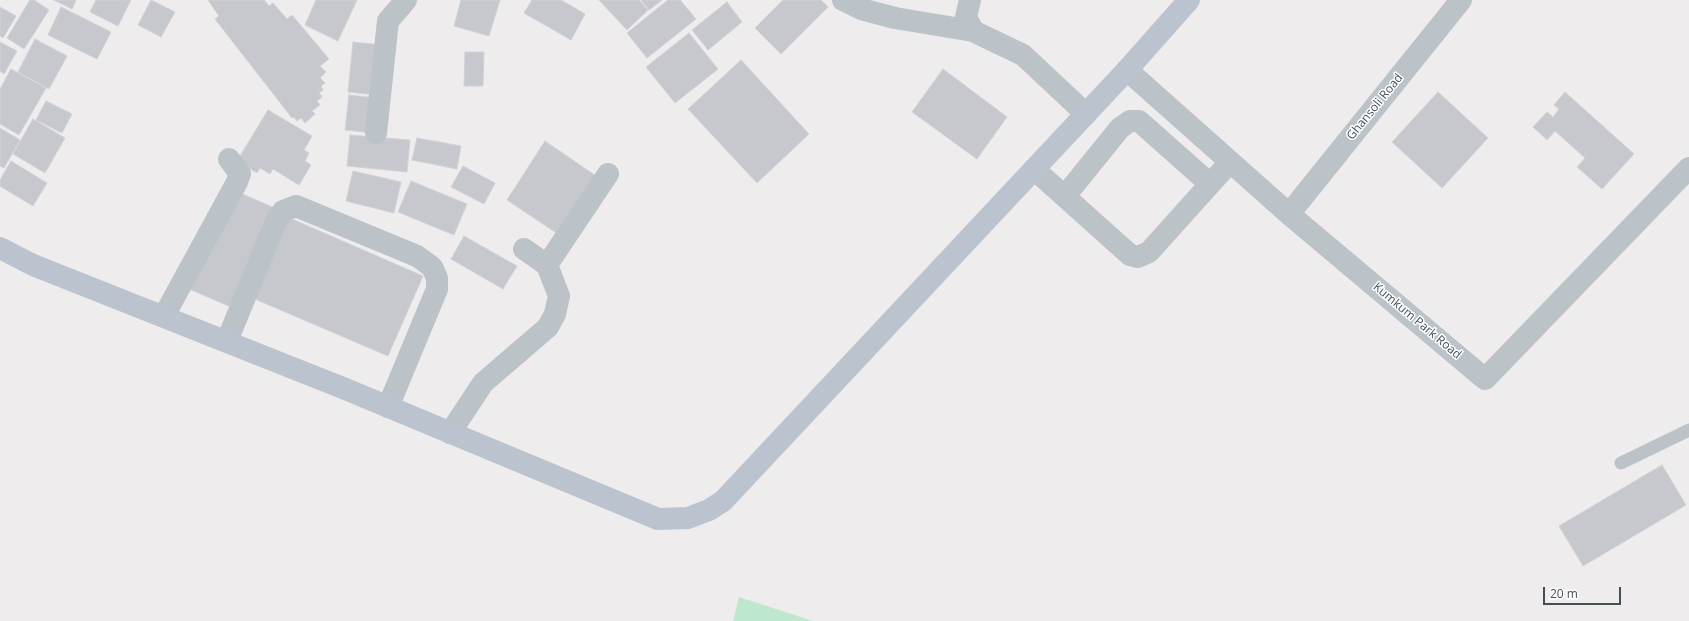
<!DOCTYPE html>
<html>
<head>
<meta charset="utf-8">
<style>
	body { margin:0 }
	#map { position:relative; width:1689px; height:621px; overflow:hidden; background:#eeecec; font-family:"Open Sans",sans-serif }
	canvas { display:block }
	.scale { position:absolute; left:1543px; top:587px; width:78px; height:18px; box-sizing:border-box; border:2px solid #464f56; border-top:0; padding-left:5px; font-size:12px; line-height:14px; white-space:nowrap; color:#464f56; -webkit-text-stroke:3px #fff; paint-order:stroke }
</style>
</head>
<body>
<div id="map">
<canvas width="1689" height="621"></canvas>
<div class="scale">20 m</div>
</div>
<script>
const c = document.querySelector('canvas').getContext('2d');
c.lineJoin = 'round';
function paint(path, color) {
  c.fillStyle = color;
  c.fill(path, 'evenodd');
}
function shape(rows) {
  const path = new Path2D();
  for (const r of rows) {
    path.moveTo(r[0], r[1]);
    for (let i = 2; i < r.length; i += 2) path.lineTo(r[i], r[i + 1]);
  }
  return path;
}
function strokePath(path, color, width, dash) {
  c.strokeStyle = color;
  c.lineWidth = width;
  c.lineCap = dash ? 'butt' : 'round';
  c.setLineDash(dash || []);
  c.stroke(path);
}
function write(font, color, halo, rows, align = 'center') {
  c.font = font + ' "Open Sans",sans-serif';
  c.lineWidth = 3;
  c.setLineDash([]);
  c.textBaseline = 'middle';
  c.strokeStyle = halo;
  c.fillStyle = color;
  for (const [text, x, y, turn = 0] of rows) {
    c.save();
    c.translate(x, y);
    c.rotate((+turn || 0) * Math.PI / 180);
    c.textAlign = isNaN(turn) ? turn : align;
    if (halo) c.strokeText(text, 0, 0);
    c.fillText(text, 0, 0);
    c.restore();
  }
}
paint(shape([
	[739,597,813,621,733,621]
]), '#bee8cd');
const building = shape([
	[30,0,34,0,49,10,24,49,7,38,30,0],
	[54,0,76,0,72,9,54,0],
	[96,0,131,0,118,26,90,12,96,0],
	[151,0,175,12,161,37,138,25,151,0],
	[208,0,264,0,269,6,273,3,287,19,292,15,329,59,320,66,326,72,320,78,325,83,321,86,323,90,319,93,322,97,317,101,320,105,312,111,315,114,305,123,301,118,297,121,294,117,292,118,215,19,219,16,208,0],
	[316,0,357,0,338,41,305,25,316,0],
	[461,0,500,0,489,36,454,26,461,0],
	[532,0,561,0,585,14,571,40,524,13,532,0],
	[599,0,639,0,648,10,627,30,599,0],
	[641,0,662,0,649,10,641,0],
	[668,0,680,0,696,19,647,58,627,33,668,0],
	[783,0,821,0,828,7,781,54,755,28,783,0],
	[727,2,742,22,708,50,692,30,727,2],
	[0,7,16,16,3,38,0,36,0,7],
	[61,7,111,32,97,59,48,35,61,7],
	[689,33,718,69,675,103,646,67,689,33],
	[35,39,67,56,49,89,18,72,35,39],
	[0,42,17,51,4,74,0,71,0,42],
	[353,42,382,45,377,95,348,92,353,42],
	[465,52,484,52,483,86,464,86,465,52],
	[741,60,809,134,757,183,688,109,741,60],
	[11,69,46,88,19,135,0,124,0,89,11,69],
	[943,69,1007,117,977,159,912,112,943,69],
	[1438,92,1488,138,1442,188,1392,142,1438,92],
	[1565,92,1634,154,1602,189,1577,167,1585,158,1555,131,1547,140,1533,127,1547,112,1553,117,1559,109,1554,105,1565,92],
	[349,95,377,98,373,133,345,130,349,95],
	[46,101,72,114,62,133,36,120,46,101],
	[268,110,312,136,304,150,309,153,305,161,311,165,299,185,273,169,270,174,260,168,257,173,237,161,268,110],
	[33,119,65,138,45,173,13,154,33,119],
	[0,128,20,140,4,168,0,166,0,128],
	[350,135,410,140,407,172,347,166,350,135],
	[417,138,461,146,457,169,412,160,417,138],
	[545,141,599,178,561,236,507,200,545,141],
	[11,161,47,183,33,206,0,186,0,180,11,161],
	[463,166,495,183,484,204,451,187,463,166],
	[353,171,401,182,394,213,346,201,353,171],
	[411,181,467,204,454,235,398,212,411,181],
	[240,193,277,209,233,308,189,289,240,193],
	[285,216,423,276,388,356,250,297,285,216],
	[464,236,517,266,503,289,451,259,464,236],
	[1662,465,1686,505,1583,566,1559,526,1662,465]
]);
paint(building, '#c7c8ce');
strokePath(building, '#d0d2d6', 1);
strokePath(shape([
	[1621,463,1689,430]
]), '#bbc3c9', 13);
strokePath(shape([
	[843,0,861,9,895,18,973,31,1023,55,1086,114],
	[970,0,966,17,973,31],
	[1127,70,1289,214,1485,379,1689,168],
	[376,133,388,21,406,0],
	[1034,169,1130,255,1138,257,1149,252,1230,162],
	[1065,196,1120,128,1130,121,1139,121,1210,184],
	[1289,214,1461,0],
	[547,265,608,174],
	[164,316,237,182,240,174,229,159],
	[227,341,276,221,283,211,296,206,417,256,432,267,437,278,437,289,388,407],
	[450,433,483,383,548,327,555,314,559,296,547,265,524,249]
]), '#bbc3c9', 22);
strokePath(shape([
	[0,248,33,265,343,388,658,519,688,518,709,510,723,501,1127,70,1189,0]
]), '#bbc4ce', 22);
write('12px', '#464f56', '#fff', [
	["Ghansoli Road",1375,107,-51],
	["Kumkum Park Road",1417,321,40]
]);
</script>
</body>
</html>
